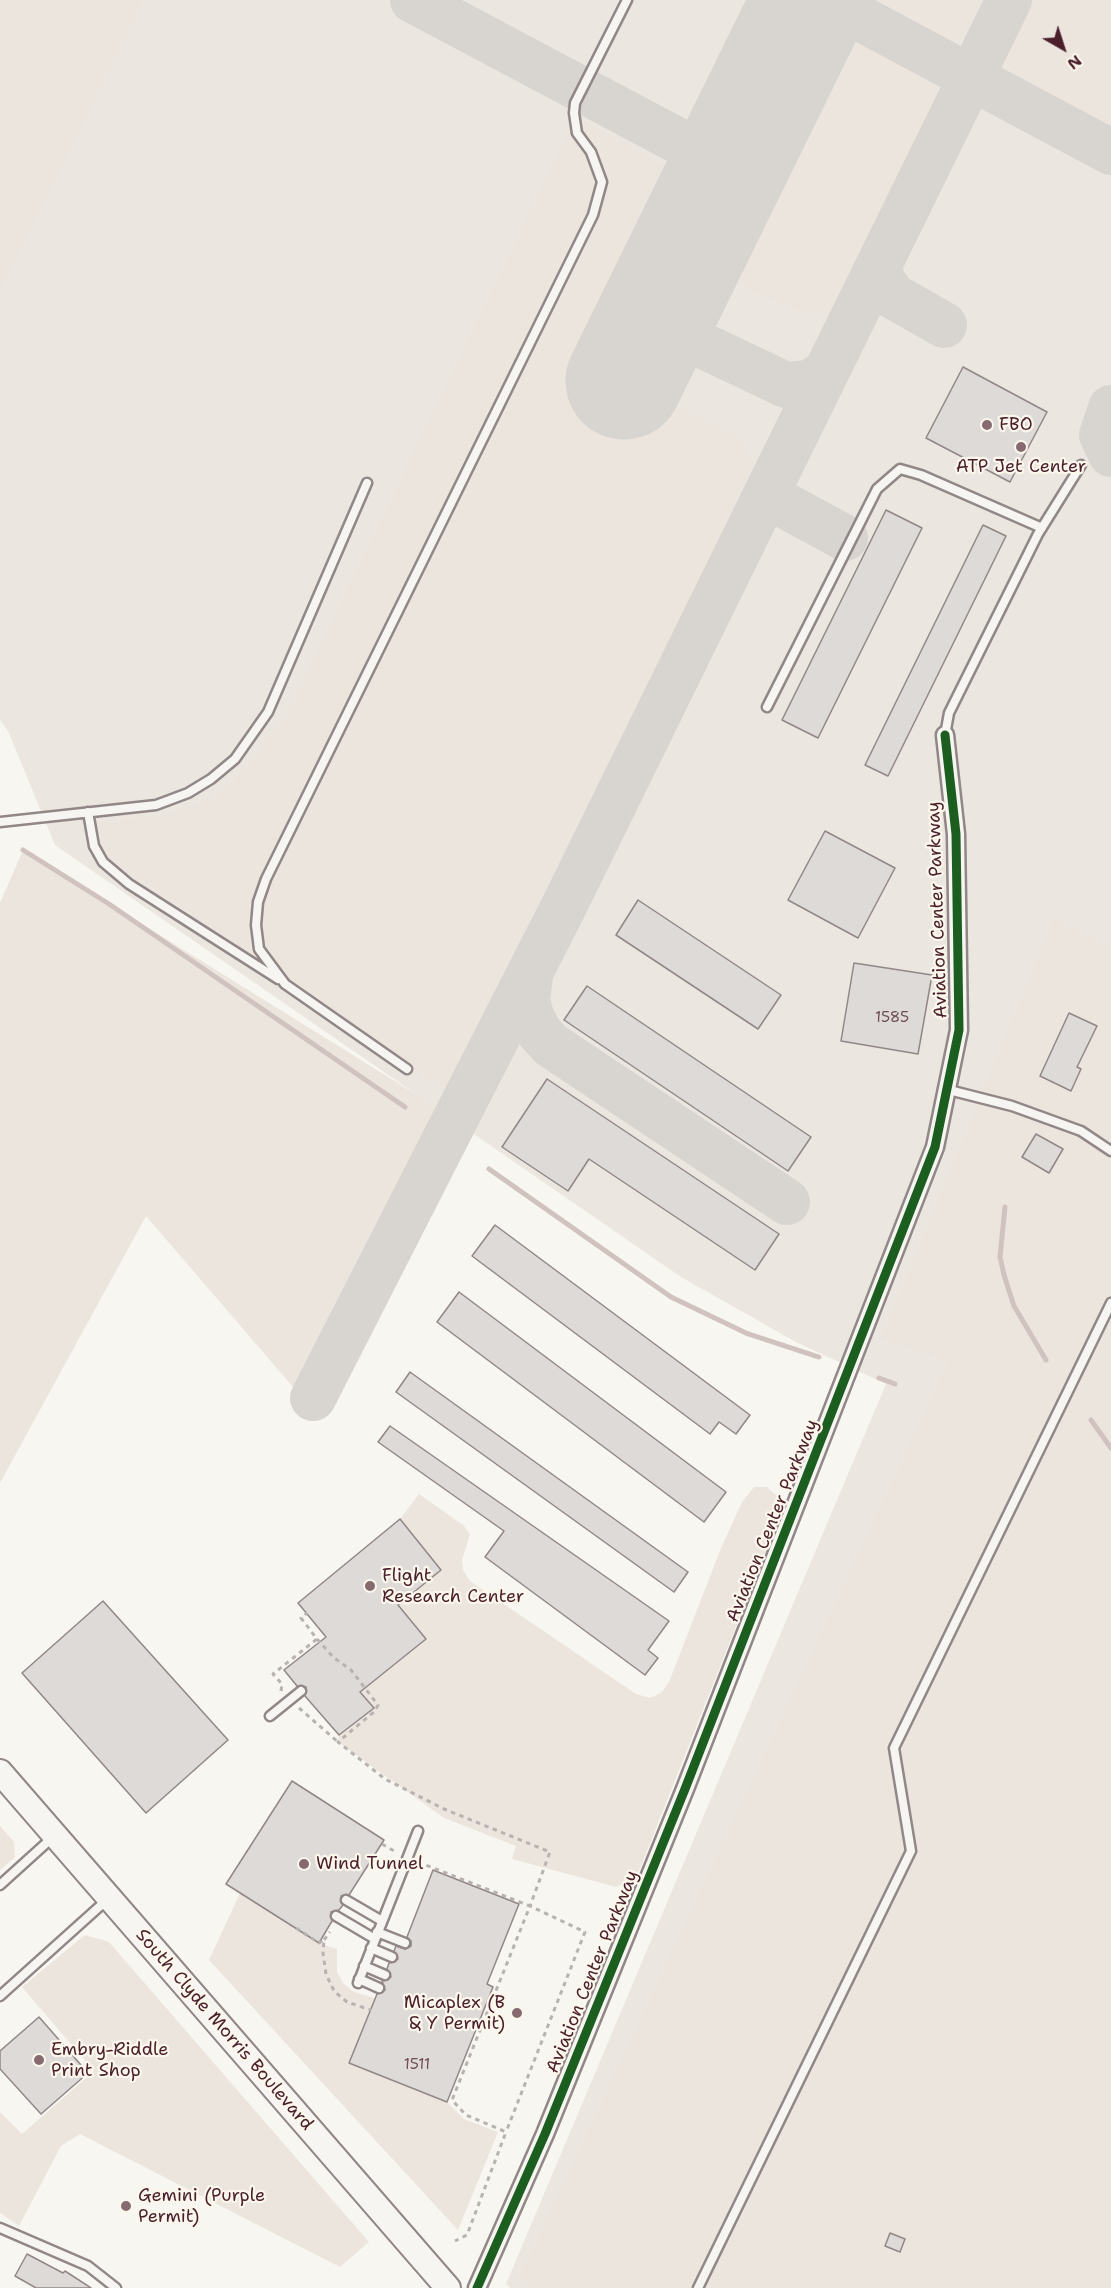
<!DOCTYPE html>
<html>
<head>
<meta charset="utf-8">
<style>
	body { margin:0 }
	#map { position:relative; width:1111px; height:2288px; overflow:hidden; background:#f8f6f0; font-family:"Shantell Sans",sans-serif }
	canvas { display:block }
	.north { position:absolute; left:1033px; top:18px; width:60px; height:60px; -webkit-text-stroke:4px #fbf7ec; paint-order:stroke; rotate:141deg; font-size:16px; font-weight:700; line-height:24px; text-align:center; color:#4a1f2b }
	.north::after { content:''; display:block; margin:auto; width:21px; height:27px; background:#4a1f2b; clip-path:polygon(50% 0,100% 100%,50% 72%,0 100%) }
</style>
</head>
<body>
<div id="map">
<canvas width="1111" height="2288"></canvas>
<div class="north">N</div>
</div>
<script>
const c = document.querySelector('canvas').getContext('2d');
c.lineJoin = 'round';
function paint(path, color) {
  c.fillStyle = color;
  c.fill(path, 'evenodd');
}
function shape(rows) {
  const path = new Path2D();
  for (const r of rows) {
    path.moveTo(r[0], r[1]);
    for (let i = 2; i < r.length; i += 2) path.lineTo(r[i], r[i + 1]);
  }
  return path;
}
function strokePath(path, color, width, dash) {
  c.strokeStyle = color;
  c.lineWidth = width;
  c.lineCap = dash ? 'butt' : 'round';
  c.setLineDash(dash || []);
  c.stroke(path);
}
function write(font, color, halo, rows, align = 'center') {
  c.font = font + ' "Shantell Sans",sans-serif';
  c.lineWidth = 4.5;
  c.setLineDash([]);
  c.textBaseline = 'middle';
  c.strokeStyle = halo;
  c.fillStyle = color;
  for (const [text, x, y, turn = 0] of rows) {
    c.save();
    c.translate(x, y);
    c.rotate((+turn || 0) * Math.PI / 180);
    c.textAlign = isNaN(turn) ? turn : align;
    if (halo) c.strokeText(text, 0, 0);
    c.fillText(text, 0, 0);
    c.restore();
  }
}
paint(shape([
	[0,0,1111,0,1111,2288,510,2288,506,2284,886,1384,796,1342,681,1277,55,845,8,731,0,720]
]), '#ebe6df');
paint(shape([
	[0,0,143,0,0,290],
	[875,0,992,0,974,28,959,39,945,42,890,15,879,8],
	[1028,0,1111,0,1111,133,1022,85,1013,75,1006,58,1008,42],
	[854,43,877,46,926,72,934,83,939,96,937,112,849,293,841,304,827,312,807,314,751,290,743,280,733,254,828,59,841,48],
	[576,117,676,172,586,362,727,432,748,452,754,466,754,478,737,505,451,1093,106,853,97,840,93,824,168,814,203,803,235,782,287,715],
	[23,850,443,1111,293,1387,146,1216,0,1483,0,903],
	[1054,919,1111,948,1111,2288,530,2288,520,2277,949,1361,881,1339],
	[754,1487,767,1487,776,1495,781,1513,639,1871,628,1882,616,1887,512,1859,516,1846,444,1818,338,1742,339,1735,374,1708,360,1692,426,1639,398,1605,441,1570,400,1519,419,1494,463,1525,470,1534,462,1560,463,1570,470,1581,636,1694,650,1698,661,1693,669,1682,721,1548,742,1502],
	[0,1826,14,1842,15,1857,0,1870],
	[240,1893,318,1943,337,1949,337,1972,343,1983,354,1992,375,1998,349,2063,447,2102,464,2119,498,2132,458,2230,209,1960],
	[85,1935,109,1942,369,2242,340,2267,80,2134,61,2146,19,2226,0,2213,0,2112,22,2134,94,2071,22,1987]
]), '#ece5de');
strokePath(shape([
	[23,850,109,904,405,1107],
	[489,1169,671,1297,746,1333,819,1357],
	[1005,1207,1000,1257,1004,1275,1014,1306,1046,1360],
	[879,1378,895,1384],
	[1091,1420,1111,1448]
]), '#d0c3bf', 5);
strokePath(shape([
	[413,0,684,144,710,146,732,137,747,123,764,98],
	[826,0,1111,152],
	[880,263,881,279,893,296,944,325],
	[653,322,786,385,809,383,824,374,830,365],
	[1111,408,1102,435,1111,454],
	[766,495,845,538],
	[530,975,527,1000,531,1016,539,1032,551,1045,787,1202],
	[313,1398,563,908,1009,0]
]), '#d8d4d0', 46);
strokePath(shape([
	[624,381,811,0]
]), '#d8d4d0', 117);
const building = shape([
	[963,367,1047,412,1010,482,926,438,963,367],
	[886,510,922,528,818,738,782,720,886,510],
	[983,525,1006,536,888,776,865,765,983,525],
	[825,831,895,868,858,938,788,900,825,831],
	[638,900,781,995,758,1029,616,935,638,900],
	[854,963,932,975,918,1054,841,1041,854,963],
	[587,986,811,1137,788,1171,564,1020,587,986],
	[1069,1013,1097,1026,1077,1067,1081,1069,1071,1091,1040,1076,1069,1013],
	[547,1079,779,1234,755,1270,589,1159,568,1191,502,1147,547,1079],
	[1036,1134,1063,1149,1049,1173,1022,1157,1036,1134],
	[495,1225,750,1415,736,1434,719,1422,710,1434,472,1256,495,1225],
	[459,1292,726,1492,704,1522,437,1322,459,1292],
	[410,1372,688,1572,674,1592,396,1392,410,1372],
	[390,1426,669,1621,648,1650,658,1658,645,1675,485,1557,504,1531,378,1442,390,1426],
	[400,1519,441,1570,398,1605,426,1639,360,1692,374,1708,339,1735,305,1696,306,1687,297,1686,284,1670,326,1637,298,1603,400,1519],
	[103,1601,228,1740,146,1813,22,1673,103,1601],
	[292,1781,384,1840,349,1895,341,1896,343,1905,339,1910,331,1912,332,1921,319,1943,226,1884,292,1781],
	[433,1870,519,1904,487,1984,493,1987,447,2102,349,2063,377,1994,385,1990,382,1981,391,1977,387,1969,389,1963,398,1959,394,1951,396,1946,405,1949,411,1946,411,1941,407,1937,433,1870],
	[39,2017,88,2073,41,2114,0,2069,0,2051,39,2017],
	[890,2233,905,2239,900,2252,885,2246,890,2233],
	[27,2254,63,2273,65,2271,91,2288,36,2288,15,2276,27,2254]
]);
paint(building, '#dedad7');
strokePath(building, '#918787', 1.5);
const service = shape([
	[767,707,877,489,900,469,921,475,1042,528],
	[945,735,949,713,1038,534,1081,465],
	[88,812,94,846,103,862,129,884,278,979],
	[0,822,156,805,188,793,211,779,235,759,268,712,367,483],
	[407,1069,285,984,259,949,256,925,258,902,266,879,593,215,602,182,591,152,577,133,574,113,575,103,627,0],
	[949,1090,1012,1106,1081,1131,1111,1151],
	[270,1716,301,1691],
	[0,1885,53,1837],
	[346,1900,382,1921],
	[336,1916,375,1939],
	[377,1932,405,1943],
	[371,1948,392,1957],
	[364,1966,385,1975],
	[359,1979,379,1988],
	[358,1983,418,1831],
	[0,1996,109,1898],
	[0,2228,88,2266,116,2288],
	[698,2288,911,1851,894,1748,1111,1303]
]);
const minor = shape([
	[477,2288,545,2134,685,1789,935,1147,959,1030,956,834,945,735]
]);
const secondary = shape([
	[0,1772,448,2288]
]);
strokePath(service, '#918787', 13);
strokePath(minor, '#918787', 21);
strokePath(secondary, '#918787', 28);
strokePath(shape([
	[317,1639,333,1657,351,1670,378,1705,375,1711,338,1742,385,1779,444,1809,550,1852,530,1906,585,1932,506,2132],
	[281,1691,282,1684,273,1674,317,1639,301,1618,307,1613],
	[299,1708,338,1742],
	[382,1844,396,1852],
	[418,1862,530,1906,452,2100,466,2115,506,2132,467,2235,455,2241],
	[296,1928,319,1943,324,1940,323,1953,326,1974,334,1991,347,2002,371,2010],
	[324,1940,330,1932]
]), '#b8b3b1', 3, [4.5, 4.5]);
strokePath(service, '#f6f5f1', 8);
strokePath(minor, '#f6f5f1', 16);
strokePath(secondary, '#f6f5f1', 24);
strokePath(shape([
	[477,2288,545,2134,685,1789,935,1147,959,1030,956,834,945,735]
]), '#1b5e20', 9);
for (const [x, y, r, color] of [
	[987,425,6,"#876a70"],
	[1021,447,6,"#876a70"],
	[370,1586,6,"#876a70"],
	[304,1864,6,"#876a70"],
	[517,2013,6,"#876a70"],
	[39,2060,6,"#876a70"],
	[126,2206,6,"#876a70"]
]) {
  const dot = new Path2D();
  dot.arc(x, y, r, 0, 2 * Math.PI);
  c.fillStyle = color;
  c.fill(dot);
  strokePath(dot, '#fbf7ec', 2);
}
write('15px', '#6f4e56', null, [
	["1585",892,1018],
	["1511",417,2065]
]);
write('18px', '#4a1f2b', '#fbf7ec', [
	["FBO",999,425],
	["ATP Jet Center",1021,467,"center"],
	["Flight",382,1576],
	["Research Center",382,1597],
	["Wind Tunnel",316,1864],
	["Micaplex (B",505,2003,"right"],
	["& Y Permit)",505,2024,"right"],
	["Embry-Riddle",51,2050],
	["Print Shop",51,2071],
	["Gemini (Purple",138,2196],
	["Permit)",138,2217]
], 'left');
write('18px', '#4a1f2b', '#fbf7ec', [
	["Aviation Center Parkway",938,910,-92],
	["Aviation Center Parkway",773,1521,-68],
	["Aviation Center Parkway",593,1972,-68],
	["South Clyde Morris Boulevard",224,2030,49]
]);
</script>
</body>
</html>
